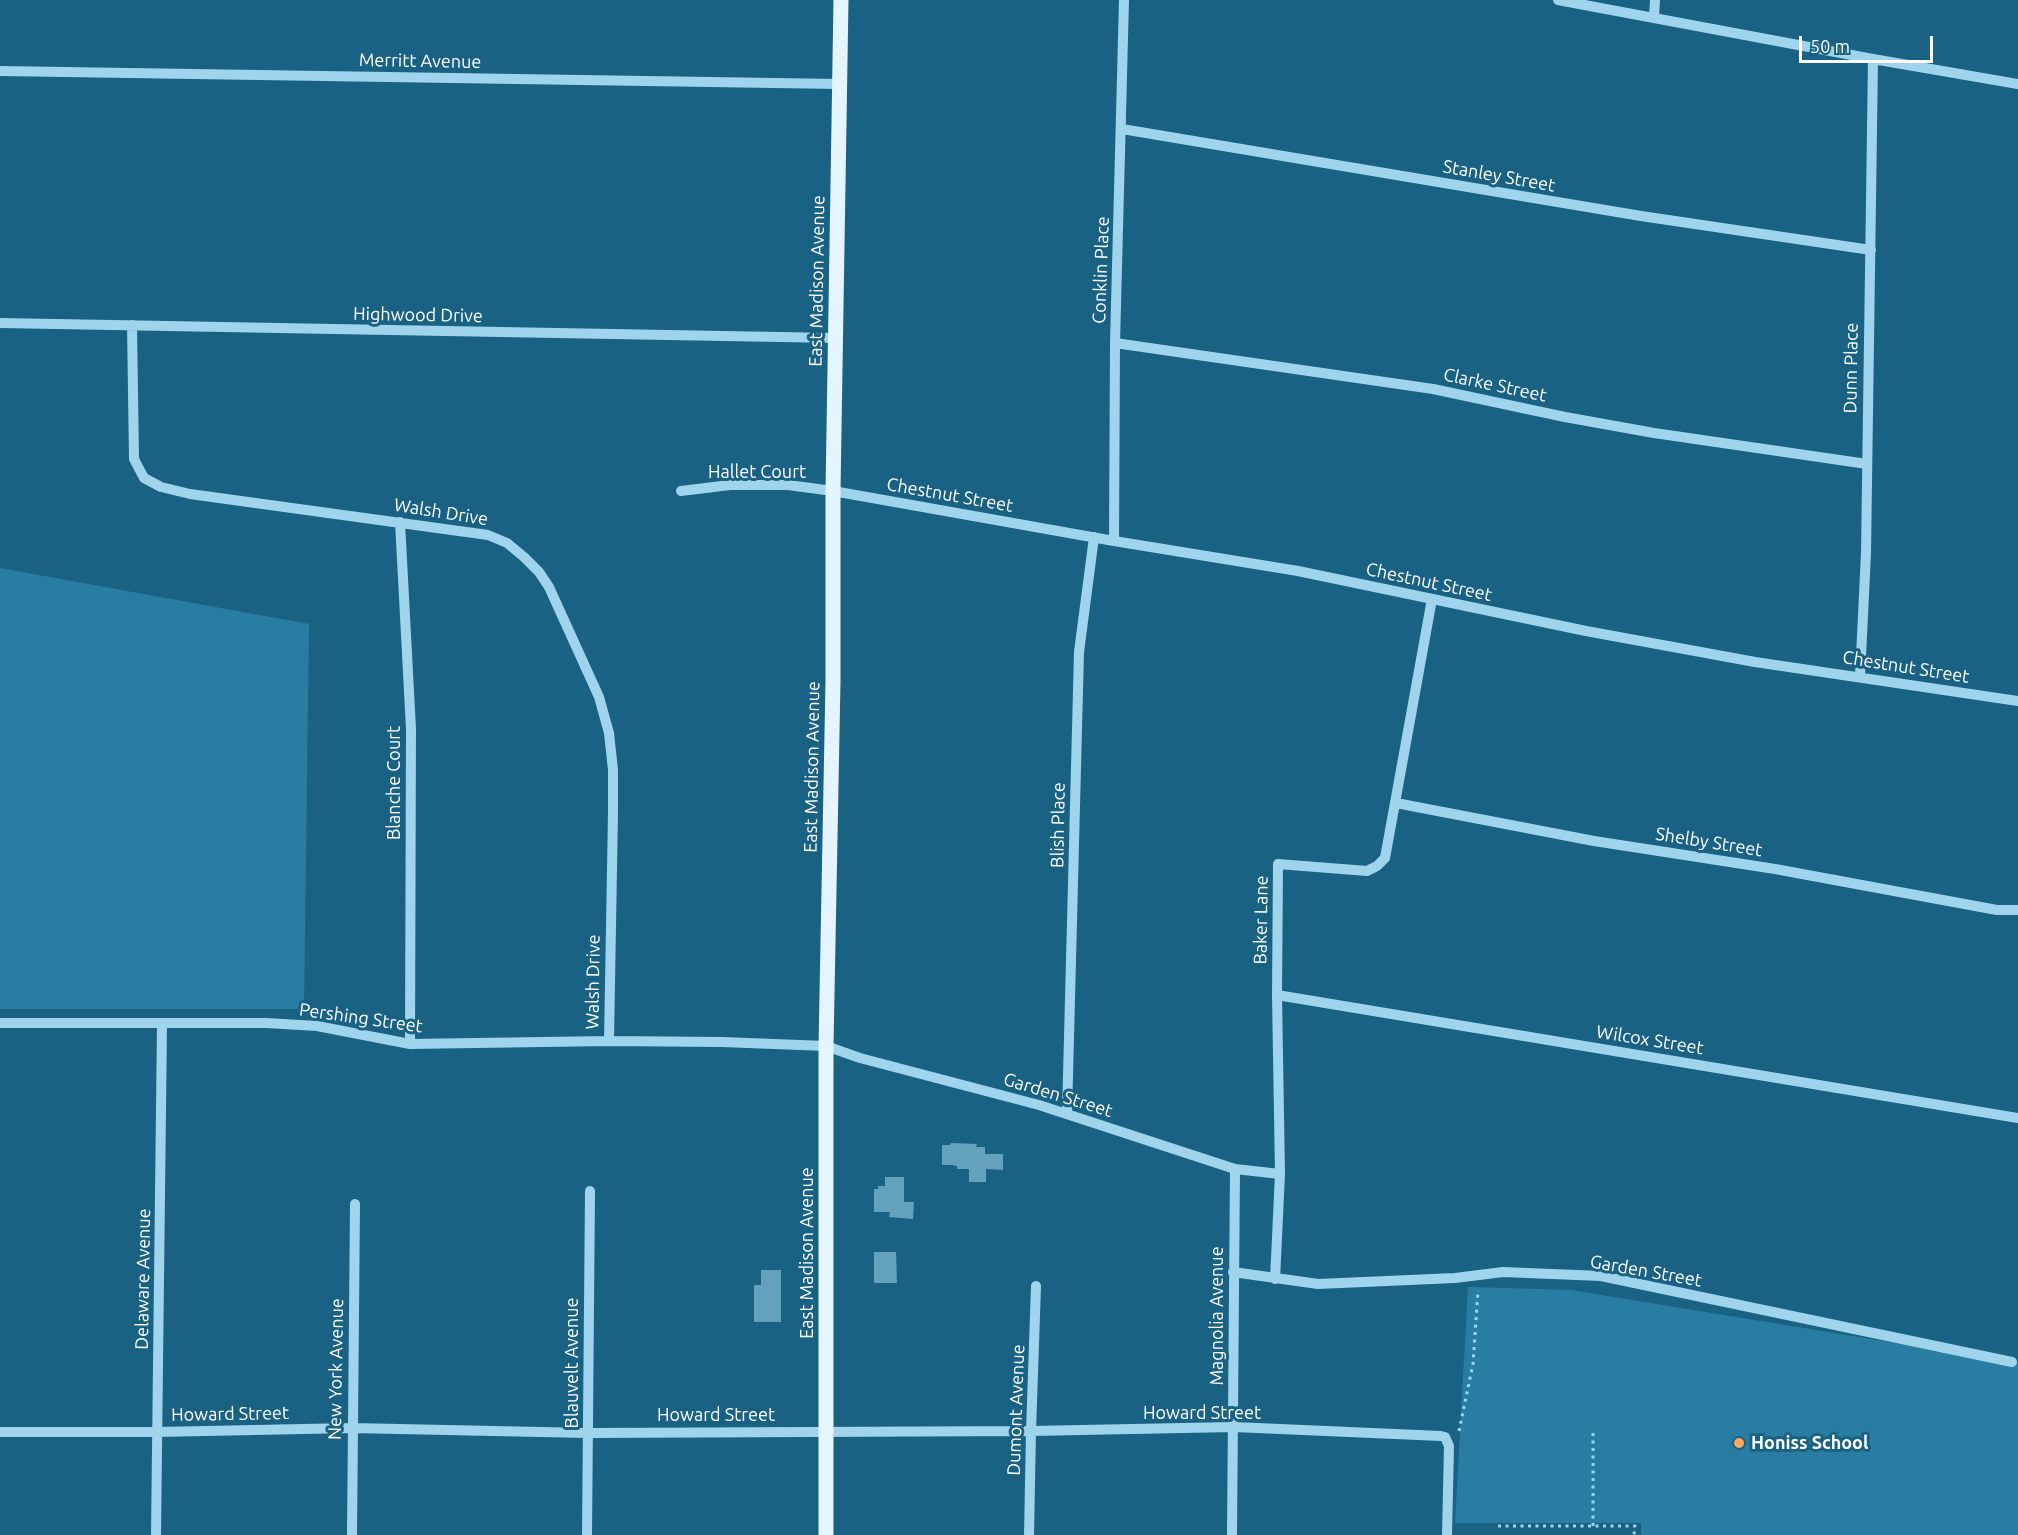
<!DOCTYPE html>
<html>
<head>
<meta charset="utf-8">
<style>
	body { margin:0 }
	#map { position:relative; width:2018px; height:1535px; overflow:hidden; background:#1a6284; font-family:Ubuntu,sans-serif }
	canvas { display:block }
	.scale { position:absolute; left:1799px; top:36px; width:134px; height:27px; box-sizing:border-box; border:3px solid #fff; border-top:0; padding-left:8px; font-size:18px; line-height:21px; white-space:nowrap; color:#fff; -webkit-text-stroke:4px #1a6284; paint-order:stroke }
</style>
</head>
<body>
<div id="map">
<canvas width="2018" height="1535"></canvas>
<div class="scale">50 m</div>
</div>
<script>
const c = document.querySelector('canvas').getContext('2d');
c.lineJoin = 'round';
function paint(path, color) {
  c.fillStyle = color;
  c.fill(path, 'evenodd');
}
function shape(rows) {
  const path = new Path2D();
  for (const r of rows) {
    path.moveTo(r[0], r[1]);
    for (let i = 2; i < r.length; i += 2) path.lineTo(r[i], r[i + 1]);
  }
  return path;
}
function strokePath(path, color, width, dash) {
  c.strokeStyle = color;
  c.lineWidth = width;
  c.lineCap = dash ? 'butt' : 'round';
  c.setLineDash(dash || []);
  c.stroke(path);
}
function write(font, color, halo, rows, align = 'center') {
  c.font = font + ' Ubuntu,sans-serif';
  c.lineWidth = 6;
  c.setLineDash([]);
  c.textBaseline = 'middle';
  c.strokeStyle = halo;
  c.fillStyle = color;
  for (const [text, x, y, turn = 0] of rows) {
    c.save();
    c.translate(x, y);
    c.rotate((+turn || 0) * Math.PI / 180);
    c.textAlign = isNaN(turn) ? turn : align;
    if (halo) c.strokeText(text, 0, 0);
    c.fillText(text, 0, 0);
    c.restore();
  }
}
paint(shape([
	[0,568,309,624,304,1009,0,1009],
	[1468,1287,1571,1290,2018,1363,2018,1535,1641,1535,1641,1523,1455,1523]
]), '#297da2');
paint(shape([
	[951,1143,977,1144,976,1147,985,1147,985,1154,1003,1154,1003,1170,986,1169,986,1182,969,1182,969,1169,957,1169,957,1166,951,1165,942,1165,942,1145,950,1145],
	[885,1177,904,1177,904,1202,914,1202,913,1219,889,1217,890,1212,874,1212,874,1189,878,1189,878,1186,885,1186],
	[874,1252,896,1252,897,1283,874,1283],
	[761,1270,781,1270,781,1322,754,1322,754,1285,761,1285]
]), '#64a1bd');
strokePath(shape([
	[1459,1431,1473,1364,1478,1290],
	[1593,1433,1593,1526],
	[1498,1526,1635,1526,1634,1535]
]), '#9fd4ec', 3, [3, 4.5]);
strokePath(shape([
	[1558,0,1873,59,2018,84],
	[1654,18,1655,0],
	[0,71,839,84],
	[1122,129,1641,216,1871,250],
	[0,323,835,338],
	[132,325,134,459,144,478,161,487,190,494,488,535,507,543,524,557,539,572,549,587,599,697,609,733,613,770,613,812,609,1041],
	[1115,343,1433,389,1565,417,1654,433,1867,464],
	[681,491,730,485,788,485,833,491,1114,541,1298,571,1586,631,1755,662,2018,701],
	[400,522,411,729,410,1044],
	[1114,541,1115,343,1124,0],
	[1860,677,1866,553,1873,59],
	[1396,803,1594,841,1775,869,1997,910,2018,910],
	[1277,995,2018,1118],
	[0,1023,266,1023,317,1026,410,1044,609,1041,722,1042,826,1046,860,1058,1039,1105,1235,1169,1280,1174],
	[1067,1114,1079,652,1094,537],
	[1233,1272,1318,1284,1455,1278,1503,1272,1601,1276,2012,1362],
	[1275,1279,1280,1174,1277,995,1278,864,1367,871,1377,866,1385,858,1432,599],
	[0,1432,157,1432,352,1428,588,1433,1031,1431,1234,1427,1441,1436,1445,1437,1449,1446,1447,1535],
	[156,1535,162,1024],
	[352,1535,355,1204],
	[587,1535,590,1191],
	[1029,1535,1031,1431,1036,1286],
	[1232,1535,1235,1169]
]), '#9fd4ec', 10);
strokePath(shape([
	[826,1535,826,1046,833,681,833,491,841,0]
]), '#e4f5ff', 15);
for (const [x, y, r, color] of [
	[1739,1443,6,"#fea75b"]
]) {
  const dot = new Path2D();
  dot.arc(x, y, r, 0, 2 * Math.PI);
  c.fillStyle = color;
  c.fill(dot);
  strokePath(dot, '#1a6284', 2);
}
write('18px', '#fff', '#1a6284', [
	["Merritt Avenue",420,61,1],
	["Stanley Street",1499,176,10],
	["Conklin Place",1101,270,-88],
	["East Madison Avenue",817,281,-89],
	["Highwood Drive",418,315,1],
	["Dunn Place",1851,368,-89],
	["Clarke Street",1495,385,12],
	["Hallet Court",757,472],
	["Chestnut Street",950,495,10],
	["Walsh Drive",441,512,9],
	["Chestnut Street",1429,582,12],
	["Chestnut Street",1906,667,9],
	["East Madison Avenue",812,767,-89],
	["Blanche Court",394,783,-90],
	["Blish Place",1058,825,-89],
	["Shelby Street",1709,842,9],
	["Baker Lane",1261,920,-89],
	["Walsh Drive",593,982,-89],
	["Pershing Street",361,1018,8],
	["Wilcox Street",1650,1040,9],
	["Garden Street",1058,1095,17],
	["East Madison Avenue",807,1253,-90],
	["Garden Street",1646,1271,10],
	["Delaware Avenue",143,1279,-89],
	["Magnolia Avenue",1217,1316,-90],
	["Blauvelt Avenue",572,1363,-90],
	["New York Avenue",336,1369,-89],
	["Dumont Avenue",1016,1410,-88],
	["Howard Street",1202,1413],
	["Howard Street",230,1414,-1],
	["Howard Street",716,1415]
]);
write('bold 18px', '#fff', '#1a6284', [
	["Honiss School",1751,1443]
], 'left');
</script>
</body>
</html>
